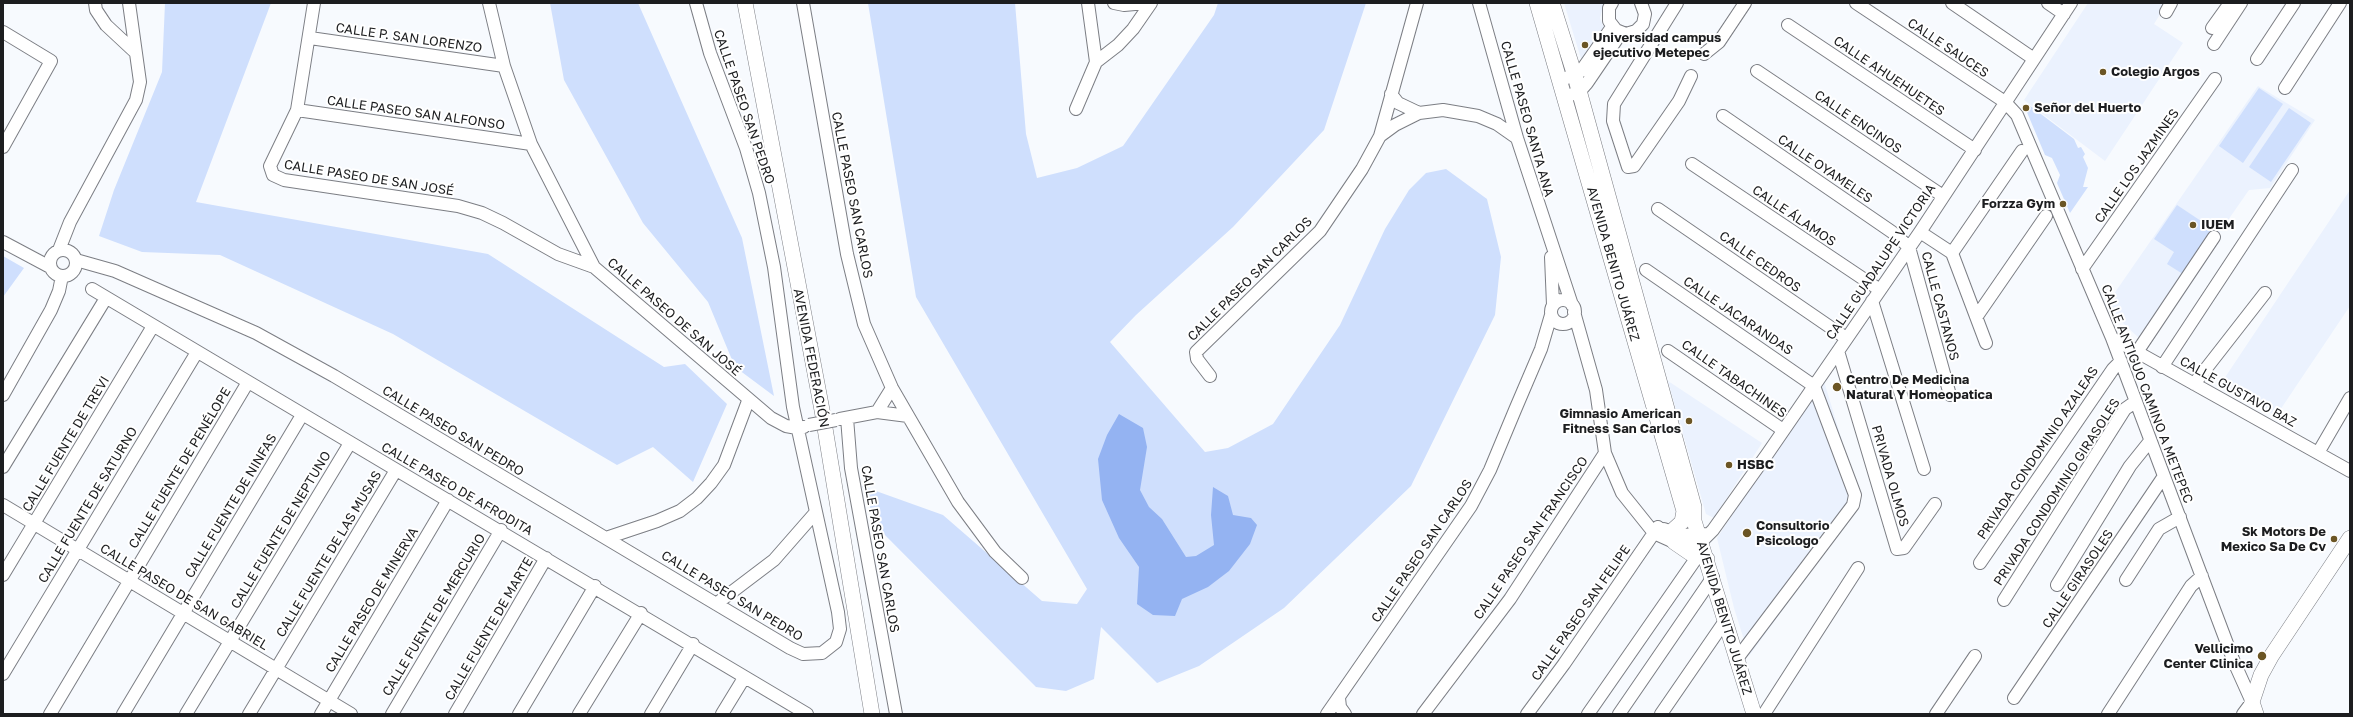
<!DOCTYPE html>
<html>
<head>
<meta charset="utf-8">
<style>
	body { margin:0 }
	#map { position:relative; width:2353px; height:717px; overflow:hidden; background:#f7fafe; font-family:"Golos Text",sans-serif }
	canvas { display:block }
	.frame { position:absolute; inset:0; border:4px solid #1c1d1f; pointer-events:none }
</style>
</head>
<body>
<div id="map">
<canvas width="2353" height="717"></canvas>
<div class="frame"></div>
</div>
<script>
const c = document.querySelector('canvas').getContext('2d');
c.lineJoin = 'round';
function paint(path, color) {
  c.fillStyle = color;
  c.fill(path, 'evenodd');
}
function shape(rows) {
  const path = new Path2D();
  for (const r of rows) {
    if (r.length === 3) {
      path.moveTo(r[0] + r[2], r[1]);
      path.arc(r[0], r[1], r[2], 0, 2 * Math.PI);
      continue;
    }
    path.moveTo(r[0], r[1]);
    for (let i = 2; i < r.length; i += 2) path.lineTo(r[i], r[i + 1]);
  }
  return path;
}
function strokePath(path, color, width, dash) {
  c.strokeStyle = color;
  c.lineWidth = width;
  c.lineCap = dash ? 'butt' : 'round';
  c.setLineDash(dash || []);
  c.stroke(path);
}
function write(font, color, halo, rows, align = 'center') {
  c.font = font + ' "Golos Text",sans-serif';
  c.lineWidth = 4;
  c.setLineDash([]);
  c.textBaseline = 'middle';
  c.strokeStyle = halo;
  c.fillStyle = color;
  for (const [text, x, y, turn = 0] of rows) {
    c.save();
    c.translate(x, y);
    c.rotate((+turn || 0) * Math.PI / 180);
    c.textAlign = isNaN(turn) ? turn : align;
    if (halo) c.strokeText(text, 0, 0);
    c.fillText(text, 0, 0);
    c.restore();
  }
}
paint(shape([
	[1564,3,1604,3,1600,18,1604,28,1582,62],
	[2088,3,2167,3,2154,24,2183,43,2105,161,2024,100],
	[2258,86,2315,120,2270,188,2249,190,2143,342,2120,320,2109,301],
	[2350,190,2350,306,2276,416,2220,385],
	[1823,378,1861,503,1749,656,1734,608,1717,538],
	[1668,381,1762,443,1714,518,1706,514]
]), '#ebf2fe');
paint(shape([
	[165,3,271,3,196,202,488,254,664,367,685,364,727,404,693,482,653,447,617,465,393,334,220,255,142,252,99,236,114,190,162,72],
	[550,3,638,3,742,238,774,396,735,367,708,302,643,223,564,80],
	[868,3,1015,3,1026,134,1037,178,1077,168,1123,146,1214,15,1218,3,1366,3,1324,130,1233,227,1136,315,1110,342,1205,452,1228,448,1273,424,1340,325,1385,229,1409,190,1426,173,1446,169,1487,199,1501,257,1495,315,1411,486,1284,608,1199,666,1157,683,1101,627,1094,679,1066,691,1036,687,878,528,862,486,943,515,1042,601,1077,604,1087,589,916,297],
	[2259,88,2283,104,2243,163,2219,146],
	[2029,105,2074,139,2078,148,2081,147,2085,154,2083,157,2088,168,2083,187,2088,187,2070,213,2057,183,2060,175,2052,158,2045,155,2026,110],
	[2289,108,2311,123,2271,182,2249,167],
	[2177,205,2216,231,2186,276,2167,264,2174,252,2154,239],
	[3,256,24,268,3,297]
]), '#cfdffd');
paint(shape([
	[1119,414,1143,428,1147,447,1140,490,1149,507,1162,519,1186,557,1196,556,1214,545,1211,515,1213,487,1228,496,1233,515,1251,518,1257,525,1250,544,1229,571,1208,587,1182,599,1175,616,1153,615,1137,604,1139,567,1119,538,1102,500,1098,459,1107,435]
]), '#94b3f2');
const minor = shape([
	[95,3,96,10,106,25,135,52],
	[314,3,297,110,270,166,273,175,284,180,458,206,482,213,503,223,558,254,594,267,771,418,786,426,797,428,804,427],
	[489,3,504,66,531,144,594,267],
	[803,3,847,254,864,324,892,388,958,502,995,552,1022,578],
	[1088,3,1096,62],
	[1114,3,1124,5,1146,3],
	[1479,3,1517,138,1572,305],
	[1612,3,1609,8,1609,21,1616,30,1626,34,1636,31,1643,24,1645,14,1641,3],
	[1677,3,1614,104,1613,121,1628,167,1634,166,1679,101,1691,76],
	[1856,3,2005,102,2017,115,2112,338,2234,662,2252,702,2243,714],
	[1952,3,2034,59],
	[2048,3,2064,14],
	[2166,12,2171,3],
	[1788,25,1975,150],
	[2212,28,2230,3],
	[3,32,51,61,3,147],
	[310,38,504,66],
	[2214,44,2241,3],
	[1704,54,1719,42,1745,3],
	[2257,59,2294,3],
	[1757,71,1943,196],
	[1560,81,1581,71,1612,27],
	[2285,88,2340,3],
	[1391,94,1398,103,1419,113],
	[1564,97,1579,92,1587,83,1621,33],
	[1076,109,1096,62,1118,45,1133,29,1151,3],
	[297,110,531,144],
	[1723,116,1892,232,1909,247,1950,395],
	[1380,136,1395,125,1419,113,1443,110,1478,116,1497,124,1517,138],
	[1692,164,1880,290],
	[1658,209,1846,338],
	[1920,232,1952,253,1986,343],
	[3,242,50,267],
	[63,263,13],
	[59,250,70,222,136,100,140,82,129,3],
	[1952,253,2022,151],
	[1551,257,1553,305],
	[76,260,115,271,256,333,334,376,790,648,803,654,822,653,836,642,840,629,838,612,793,407,774,267,759,193,746,148,710,53,696,3],
	[2082,269,2215,79],
	[1646,270,1814,386,1855,495,1853,505,1736,660],
	[92,289,807,714],
	[1563,312,12],
	[1872,301,1924,469],
	[1574,312,1596,390,1605,453,1622,493,1654,533,1674,542,1691,544,1701,542,1713,530,1768,453,1920,232,2071,3],
	[1977,316,2046,216],
	[2112,338,2350,471],
	[1668,351,1783,430],
	[1838,351,1897,549,1904,548,1935,504],
	[2137,352,2214,237],
	[2162,367,2292,170],
	[1210,376,1197,359,1196,352,1320,231,1362,169,1380,136,1417,3],
	[2194,384,2265,293],
	[3,395,51,310,59,291,62,276],
	[877,412,892,388],
	[847,418,851,468,896,714],
	[840,419,877,412,908,416],
	[2318,453,2350,398],
	[3,467,106,298],
	[3,505,351,714],
	[1664,529,1680,535,1707,534],
	[606,538,657,521,680,511,697,498,711,483,724,465,748,401],
	[1980,563,2113,369,2121,361],
	[3,575,153,326],
	[2126,580,2159,529,2180,517],
	[2057,585,2130,466,2150,441],
	[2004,600,2125,409,2135,402],
	[716,604,774,560,816,512],
	[3,674,197,352],
	[1339,698,1340,707,1345,714],
	[2014,698,2164,476],
	[50,714,248,382],
	[123,714,302,415],
	[186,714,350,443],
	[249,714,396,470],
	[321,714,448,500],
	[392,714,501,530],
	[455,714,546,558],
	[519,714,595,586],
	[579,714,641,613],
	[651,714,693,644],
	[722,714,744,678],
	[1327,714,1471,506,1490,470,1515,410,1541,349,1551,315],
	[1423,714,1510,599,1605,453],
	[1527,714,1564,664,1658,527],
	[1588,714,1702,550],
	[1619,714,1713,577],
	[1661,714,1725,621],
	[1764,714,1858,568],
	[1936,714,1975,656],
	[2108,714,2191,586,2202,576]
]);
const major = shape([
	[745,3,822,410,872,714],
	[1537,3,1684,511,1694,521],
	[1552,3,1575,76,1694,507,1694,521,1754,714],
	[1671,532,1682,522,1684,511],
	[1674,542,1690,553,1707,559],
	[2256,714,2252,702,2261,675,2272,655,2350,538]
]);
strokePath(minor, '#7c7e84', 14);
strokePath(major, '#7c7e84', 16);
strokePath(minor, '#fff', 12);
strokePath(major, '#fff', 15);
const minorBridge = shape([
	[809,425,836,420]
]);
strokePath(minorBridge, '#7c7e84', 14, []);
strokePath(minorBridge, '#fff', 12);
for (const [x, y, r, color] of [
	[1585,45,4,"#6b5524"],
	[2103,72,4,"#6b5524"],
	[2026,108,4,"#6b5524"],
	[2063,204,4,"#6b5524"],
	[2193,225,4,"#6b5524"],
	[1837,387,5,"#6b5524"],
	[1689,421,4,"#6b5524"],
	[1729,465,4,"#6b5524"],
	[1747,533,5,"#6b5524"],
	[2334,539,4,"#6b5524"],
	[2262,656,5,"#6b5524"]
]) {
  const dot = new Path2D();
  dot.arc(x, y, r, 0, 2 * Math.PI);
  c.fillStyle = color;
  c.fill(dot);
  strokePath(dot, '#fff', 1.5);
}
write('13px', '#1c1d1f', '#fff', [
	["CALLE P. SAN LORENZO",409,38,8],
	["CALLE SAUCES",1948,48,34],
	["CALLE AHUEHUETES",1889,76,34],
	["CALLE PASEO SAN PEDRO",744,107,71],
	["CALLE PASEO SAN ALFONSO",416,113,8],
	["CALLE PASEO SANTA ANA",1527,119,74],
	["CALLE ENCINOS",1858,122,34],
	["CALLE LOS JAZMINES",2137,166,-55],
	["CALLE OYAMELES",1825,169,34],
	["CALLE PASEO DE SAN JOSÉ",369,178,9],
	["CALLE PASEO SAN CARLOS",852,195,79],
	["CALLE ÁLAMOS",1794,216,34],
	["CALLE CEDROS",1760,262,35],
	["CALLE GUADALUPE VICTORIA",1881,262,-56],
	["AVENIDA BENITO JUÁREZ",1613,264,74],
	["CALLE PASEO SAN CARLOS",1250,279,-45],
	["CALLE CASTANOS",1940,306,75],
	["CALLE JACARANDAS",1738,316,34],
	["CALLE PASEO DE SAN JOSÉ",674,317,41],
	["AVENIDA FEDERACIÓN",811,358,79],
	["CALLE TABACHINES",1734,379,35],
	["CALLE GUSTAVO BAZ",2238,392,29],
	["CALLE ANTIGUO CAMINO A METEPEC",2147,394,69],
	["CALLE PASEO SAN PEDRO",453,431,31],
	["CALLE FUENTE DE TREVI",66,444,-59],
	["PRIVADA CONDOMINIO AZALEAS",2038,453,-56],
	["CALLE FUENTE DE PENÉLOPE",180,468,-59],
	["PRIVADA OLMOS",1890,476,74],
	["CALLE PASEO DE AFRODITA",457,489,30],
	["PRIVADA CONDOMINIO GIRASOLES",2057,492,-57],
	["CALLE FUENTE DE SATURNO",88,505,-59],
	["CALLE FUENTE DE NINFAS",231,506,-59],
	["CALLE FUENTE DE NEPTUNO",281,530,-59],
	["CALLE PASEO SAN FRANCISCO",1531,538,-56],
	["CALLE PASEO SAN CARLOS",880,549,80],
	["CALLE PASEO SAN CARLOS",1422,551,-56],
	["CALLE FUENTE DE LAS MUSAS",329,554,-59],
	["CALLE GIRASOLES",2078,579,-56],
	["CALLE PASEO SAN PEDRO",732,596,31],
	["CALLE PASEO DE SAN GABRIEL",184,597,31],
	["CALLE PASEO DE MINERVA",372,600,-59],
	["CALLE PASEO SAN FELIPE",1581,613,-55],
	["CALLE FUENTE DE MERCURIO",434,615,-59],
	["AVENIDA BENITO JUÁREZ",1724,618,73],
	["CALLE FUENTE DE MARTE",489,629,-60]
]);
write('bold 13px', '#1c1d1f', '#fff', [
	["Universidad campus",1593,38],
	["ejecutivo Metepec",1593,53],
	["Colegio Argos",2111,72],
	["Señor del Huerto",2034,108],
	["Forzza Gym",2055,204,"right"],
	["IUEM",2201,225],
	["Centro De Medicina",1846,380],
	["Natural Y Homeopatica",1846,395],
	["Gimnasio American",1681,414,"right"],
	["Fitness San Carlos",1681,429,"right"],
	["HSBC",1737,465],
	["Consultorio",1756,526],
	["Psicologo",1756,541],
	["Sk Motors De",2326,532,"right"],
	["Mexico Sa De Cv",2326,547,"right"],
	["Vellicimo",2253,649,"right"],
	["Center Clinica",2253,664,"right"]
], 'left');
</script>
</body>
</html>
